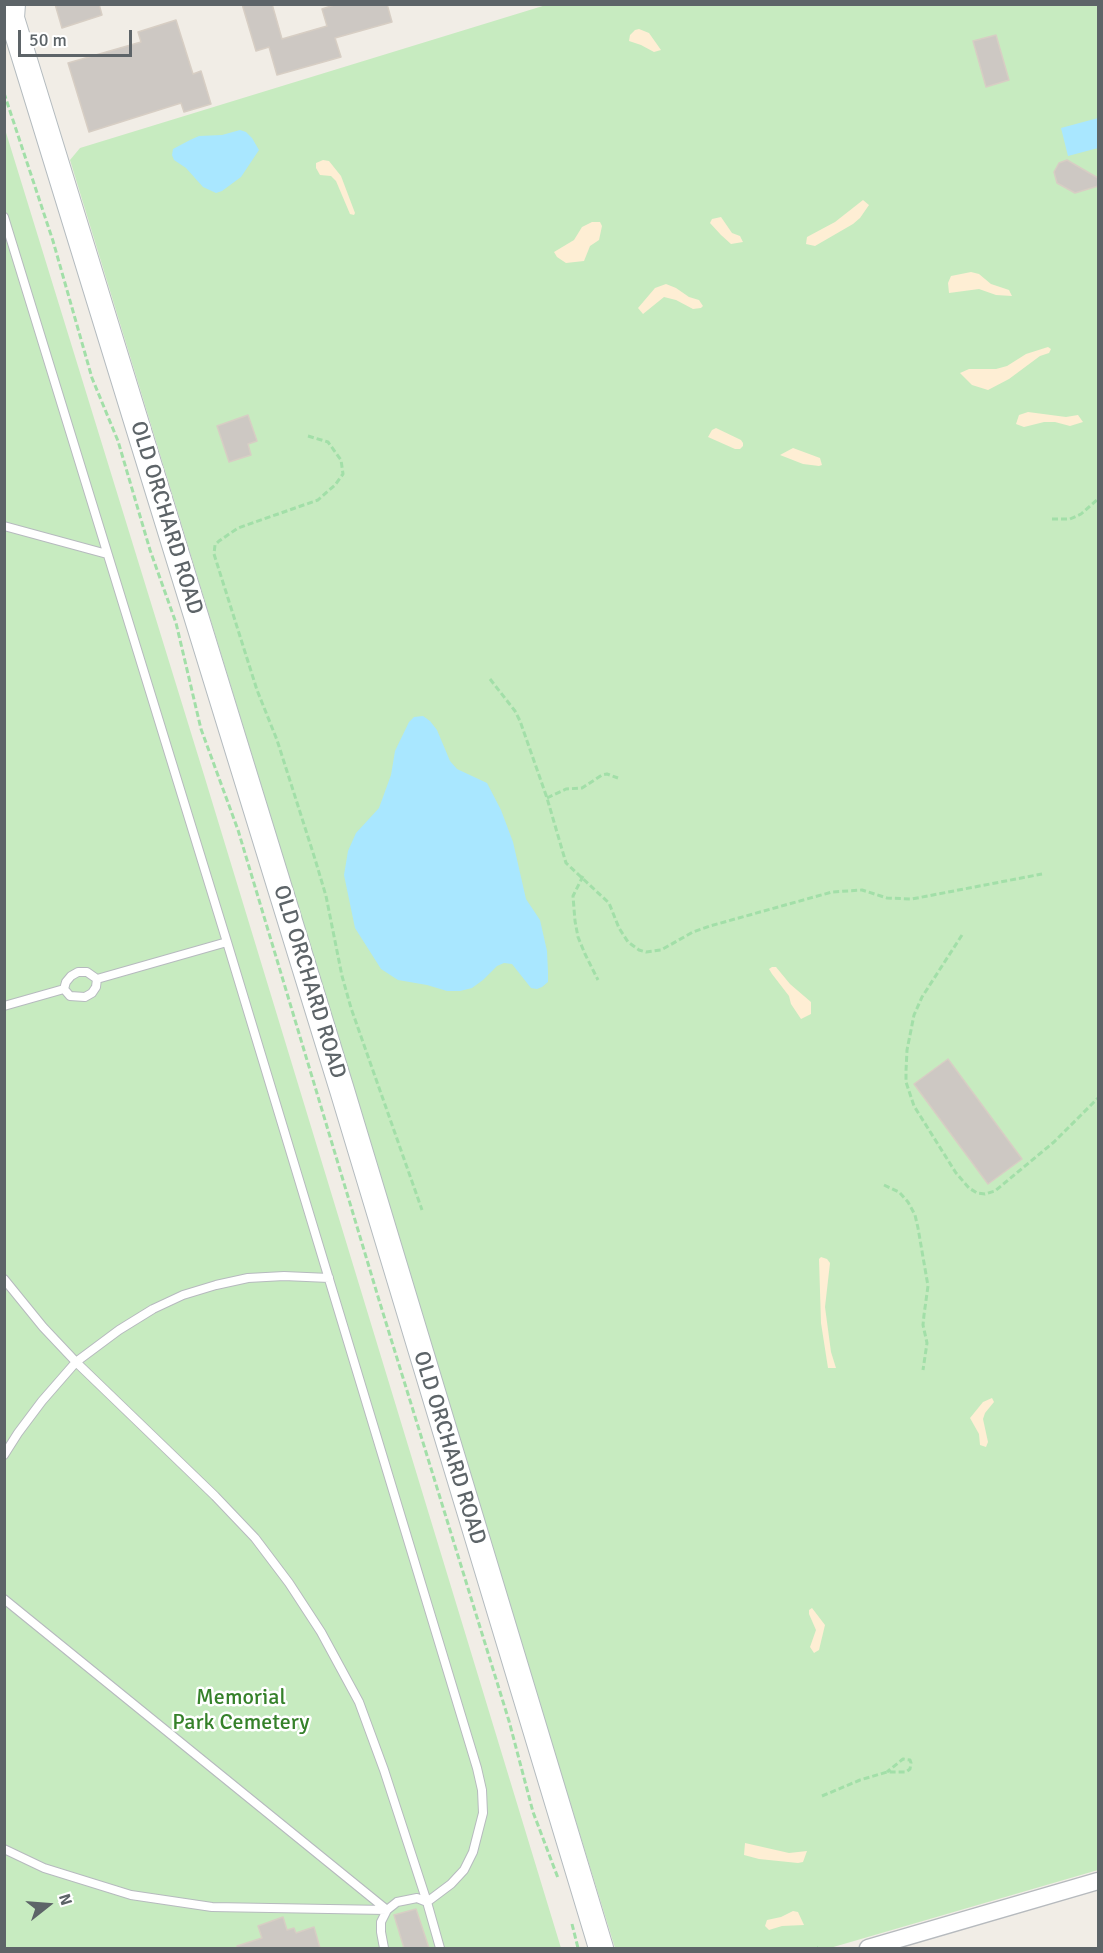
<!DOCTYPE html>
<html>
<head>
<meta charset="utf-8">
<style>
	body { margin:0 }
	#map { position:relative; width:1103px; height:1953px; overflow:hidden; background:#f1ede6; font-family:Signika,sans-serif }
	canvas { display:block }
	.frame { position:absolute; inset:0; border:6px solid #5d6468; pointer-events:none }
	.north { position:absolute; left:18px; top:1875px; width:60px; height:60px; -webkit-text-stroke:4px #fff; paint-order:stroke; rotate:73deg; font-size:16px; font-weight:700; line-height:24px; text-align:center; color:#5d6468 }
	.north::after { content:''; display:block; margin:auto; width:21px; height:27px; background:#5d6468; clip-path:polygon(50% 0,100% 100%,50% 72%,0 100%) }
	.scale { position:absolute; left:18px; top:30px; width:114px; height:27px; box-sizing:border-box; border:3px solid #5d6468; border-top:0; padding-left:8px; font-size:18px; line-height:21px; white-space:nowrap; color:#5d6468; -webkit-text-stroke:4px #fff; paint-order:stroke }
</style>
</head>
<body>
<div id="map">
<canvas width="1103" height="1953"></canvas>
<div class="frame"></div>
<div class="north">N</div>
<div class="scale">50 m</div>
</div>
<script>
const c = document.querySelector('canvas').getContext('2d');
c.lineJoin = 'round';
function paint(path, color) {
  c.fillStyle = color;
  c.fill(path, 'evenodd');
}
function shape(rows) {
  const path = new Path2D();
  for (const r of rows) {
    path.moveTo(r[0], r[1]);
    for (let i = 2; i < r.length; i += 2) path.lineTo(r[i], r[i + 1]);
  }
  return path;
}
function strokePath(path, color, width, dash) {
  c.strokeStyle = color;
  c.lineWidth = width;
  c.lineCap = dash ? 'butt' : 'round';
  c.setLineDash(dash || []);
  c.stroke(path);
}
function write(font, color, halo, rows, align = 'center') {
  c.font = font + ' Signika,sans-serif';
  c.lineWidth = 5;
  c.setLineDash([]);
  c.textBaseline = 'middle';
  c.strokeStyle = halo;
  c.fillStyle = color;
  for (const [text, x, y, turn = 0] of rows) {
    c.save();
    c.translate(x, y);
    c.rotate((+turn || 0) * Math.PI / 180);
    c.textAlign = isNaN(turn) ? turn : align;
    if (halo) c.strokeText(text, 0, 0);
    c.fillText(text, 0, 0);
    c.restore();
  }
}
paint(shape([
	[546,5,1098,5,1098,1870,830,1948,615,1948,473,1488,392,1213,70,160,80,148],
	[4,126,204,775,561,1948,5,1948]
]), '#c7ebc0');
paint(shape([
	[639,29,649,33,661,50,654,52,641,45,629,41,630,35,635,30],
	[323,160,329,161,341,176,355,213,354,215,350,214,336,181,331,176,320,175,316,168,316,163],
	[863,200,869,205,860,218,853,224,815,246,806,244,807,237,835,222],
	[721,217,732,233,740,236,743,242,731,244,721,235,710,223,712,219],
	[592,222,600,222,602,226,599,240,590,246,584,261,566,263,557,257,554,252,574,240,582,227],
	[971,272,979,274,991,284,1009,290,1012,296,996,295,979,289,949,293,948,283,951,276],
	[666,284,676,288,689,297,699,300,703,306,701,308,693,309,676,300,664,297,643,314,638,308,655,288],
	[1048,347,1051,349,1049,353,1040,356,1009,379,988,390,972,385,960,373,969,369,996,369,1007,366,1026,354],
	[1028,412,1066,417,1078,415,1083,422,1070,426,1055,422,1044,422,1024,427,1016,424,1019,415],
	[716,428,741,440,743,443,743,446,740,449,735,449,708,437,712,430],
	[793,448,820,458,822,465,819,466,803,464,780,455],
	[772,967,776,967,790,984,811,1002,811,1014,801,1019,791,1004,789,996,772,974,769,969],
	[821,1257,827,1259,830,1263,825,1307,831,1352,836,1368,828,1368,821,1323,819,1259],
	[992,1398,994,1402,985,1413,983,1419,988,1442,986,1447,980,1445,979,1434,970,1418,983,1402],
	[812,1608,825,1625,819,1650,814,1653,810,1647,816,1630,809,1614,809,1610],
	[745,1843,789,1853,807,1851,803,1862,798,1863,759,1859,744,1855],
	[793,1911,798,1912,804,1925,782,1926,769,1930,765,1926,767,1920,781,1917]
]), '#feeed4');
paint(shape([
	[1098,118,1098,148,1068,156,1061,128],
	[240,130,246,132,252,138,259,150,241,177,222,191,216,193,203,187,186,168,174,160,172,155,173,149,190,140,199,136,222,135],
	[423,716,430,721,437,730,450,761,457,769,487,783,501,810,513,842,526,899,540,920,547,951,548,972,548,982,542,987,537,989,531,988,512,964,504,963,497,966,483,980,472,988,460,991,447,991,427,985,398,980,381,969,355,928,344,875,348,851,356,833,379,808,391,775,395,751,409,722,414,717]
]), '#a9e7ff');
const building = shape([
	[55,4,99,4,102,15,62,28,55,4],
	[242,4,272,4,282,39,327,26,322,9,337,4,387,4,392,22,335,38,341,57,277,75,269,47,256,51,242,4],
	[176,20,193,74,201,71,211,104,184,112,181,103,89,132,68,63,141,42,138,32,176,20],
	[996,35,1009,80,986,87,973,41,996,35],
	[1067,160,1098,178,1098,186,1075,193,1057,183,1054,172,1059,163,1067,160],
	[248,415,257,441,248,444,251,455,229,462,217,426,248,415],
	[948,1059,1022,1159,988,1184,914,1084,948,1059],
	[416,1909,429,1948,404,1948,394,1915,416,1909],
	[283,1917,287,1930,294,1928,296,1933,314,1927,320,1948,237,1948,237,1946,262,1938,258,1926,283,1917]
]);
paint(building, '#cdc8c3');
strokePath(building, '#d7cec4', 1.5);
const service = shape([
	[4,217,227,942,477,1768,482,1790,483,1813,473,1852,464,1870,451,1884,427,1902,384,1770,359,1702,321,1632,289,1583,255,1538,215,1496,76,1362,43,1327,4,1279],
	[4,526,107,554],
	[64,989,66,982,71,976,78,972,87,972,97,979],
	[4,1006,64,989,70,996,85,997,92,993,96,987,97,979,227,942],
	[4,1455,18,1433,42,1401,76,1362,119,1330,153,1309,183,1295,216,1285,248,1278,284,1276,329,1278],
	[4,1599,387,1910],
	[4,1849,44,1868,131,1895,212,1907,387,1910],
	[384,1948,381,1932,381,1922,387,1910,397,1902,417,1898,427,1902,440,1948]
]);
const minor = shape([
	[868,1948,1098,1881]
]);
const secondary = shape([
	[13,4,12,18,342,1090,601,1948]
]);
strokePath(service, '#b6babe', 10);
strokePath(minor, '#b6babe', 19);
strokePath(secondary, '#b4bbbf', 26);
strokePath(shape([
	[4,93,53,241,92,378,118,441,150,550,176,623,201,729,238,830,379,1300,509,1721,533,1812,558,1878],
	[308,436,328,442,341,460,343,474,335,485,318,500,238,528,219,541,215,545,214,554,257,690,277,740,315,859,326,896,342,976,351,1008,422,1210],
	[1052,519,1070,519,1081,514,1098,499],
	[490,679,515,711,520,721,547,798,566,863,609,903,619,928,628,942,639,950,646,952,661,950,693,932,710,926,832,892,862,890,887,898,912,899,1042,874],
	[547,798,566,789,582,788,602,775,607,774,618,778],
	[583,876,573,896,575,921,578,937,585,954,598,980],
	[962,935,922,997,914,1015,907,1050,906,1071,906,1082,914,1106,956,1173,969,1188,977,1193,985,1194,995,1191,1054,1142,1098,1098],
	[884,1185,899,1192,908,1202,915,1215,918,1228,928,1286,924,1315,923,1325,927,1343,923,1370],
	[822,1796,860,1780,887,1772,906,1772,910,1769,911,1763,910,1760,903,1759,887,1772],
	[572,1924,578,1948],
	[817,1948,818,1948]
]), '#a2dfa8', 3, [6, 3]);
strokePath(service, '#fff', 8);
strokePath(minor, '#fff', 16);
strokePath(secondary, '#fff', 24);
write('22px', '#5d6468', '#fff', [
	["OLD ORCHARD ROAD",166,518,73],
	["OLD ORCHARD ROAD",309,982,73],
	["OLD ORCHARD ROAD",449,1448,73]
]);
write('22px', '#35812a', '#fff', [
	["Memorial",241,1698],
	["Park Cemetery",241,1723]
]);
</script>
</body>
</html>
